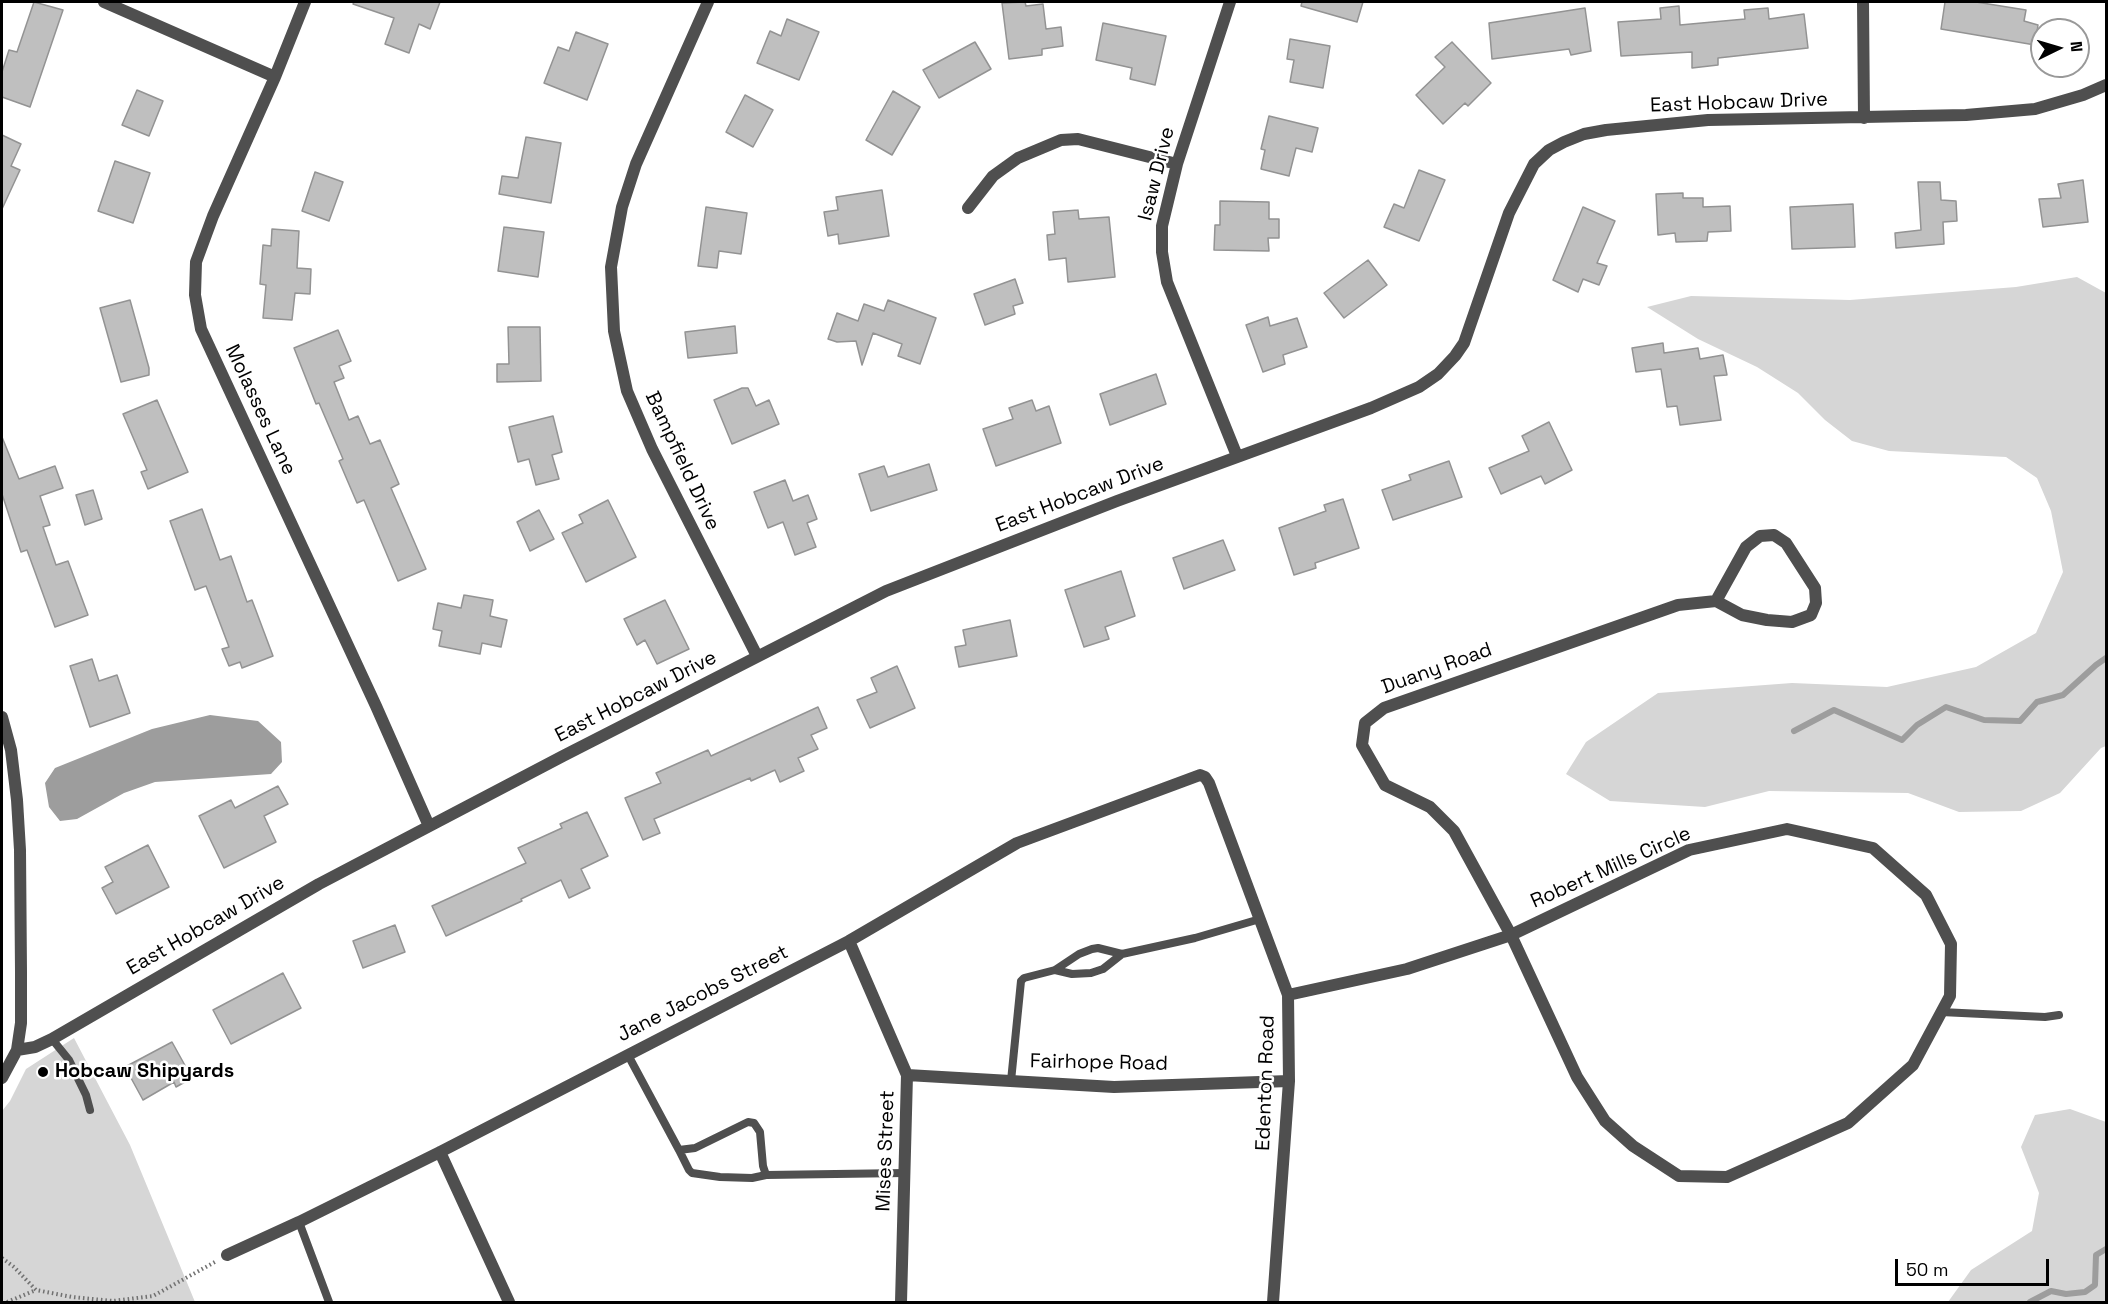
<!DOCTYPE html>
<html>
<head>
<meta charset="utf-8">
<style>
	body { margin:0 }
	#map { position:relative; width:2108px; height:1304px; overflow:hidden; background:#fff; font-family:"Space Grotesk",sans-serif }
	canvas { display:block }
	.frame { position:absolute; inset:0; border:3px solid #000; pointer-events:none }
	.north { position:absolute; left:2030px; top:18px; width:60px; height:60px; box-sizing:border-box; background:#fff; border:2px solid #999; border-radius:50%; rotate:85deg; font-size:16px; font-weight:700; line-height:24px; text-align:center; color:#000 }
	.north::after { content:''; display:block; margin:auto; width:21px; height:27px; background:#000; clip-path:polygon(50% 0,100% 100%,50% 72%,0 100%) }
	.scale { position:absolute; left:1895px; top:1259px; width:154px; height:27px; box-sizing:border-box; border:3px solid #000; border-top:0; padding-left:8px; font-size:18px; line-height:21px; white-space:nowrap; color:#000; -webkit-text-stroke:4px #fff; paint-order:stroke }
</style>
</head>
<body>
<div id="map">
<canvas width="2108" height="1304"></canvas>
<div class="frame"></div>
<div class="north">N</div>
<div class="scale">50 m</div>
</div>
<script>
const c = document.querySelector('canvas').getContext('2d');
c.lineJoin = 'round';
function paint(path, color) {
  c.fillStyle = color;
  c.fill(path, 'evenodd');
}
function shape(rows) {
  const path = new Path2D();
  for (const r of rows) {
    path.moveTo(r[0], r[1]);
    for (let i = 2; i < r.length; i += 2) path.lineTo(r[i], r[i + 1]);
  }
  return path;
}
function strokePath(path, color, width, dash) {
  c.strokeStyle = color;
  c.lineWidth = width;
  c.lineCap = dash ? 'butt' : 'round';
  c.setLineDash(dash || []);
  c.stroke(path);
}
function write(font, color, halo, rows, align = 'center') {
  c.font = font + ' "Space Grotesk",sans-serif';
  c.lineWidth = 5;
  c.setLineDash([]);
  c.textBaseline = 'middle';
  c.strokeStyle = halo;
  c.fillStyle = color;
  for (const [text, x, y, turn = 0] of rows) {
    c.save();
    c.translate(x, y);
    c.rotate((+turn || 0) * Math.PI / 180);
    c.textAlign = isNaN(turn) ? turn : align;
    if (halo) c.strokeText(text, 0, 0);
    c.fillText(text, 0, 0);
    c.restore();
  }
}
paint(shape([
	[2077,277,2106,293,2106,746,2101,748,2060,793,2021,811,1959,812,1908,793,1769,791,1705,807,1610,801,1566,774,1586,742,1658,693,1792,683,1887,687,1976,667,2036,633,2063,572,2051,511,2037,478,2006,457,1889,451,1852,441,1825,420,1798,393,1757,367,1698,339,1647,307,1691,296,1850,300,2016,287],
	[74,1038,130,1145,195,1302,2,1302,2,1111,10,1101,26,1069],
	[2070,1109,2106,1122,2106,1302,1948,1302,1971,1270,2032,1231,2039,1193,2021,1147,2035,1115]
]), '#d6d6d6');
paint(shape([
	[210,715,258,721,281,742,282,762,271,774,155,782,124,793,77,819,60,821,49,807,45,783,55,768,152,729]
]), '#9d9d9d');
strokePath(shape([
	[1794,731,1834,710,1902,740,1917,725,1946,707,1984,720,2020,721,2037,702,2063,695,2096,665,2106,658],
	[2030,1302,2051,1291,2066,1294,2085,1292,2095,1285,2096,1255,2106,1249]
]), '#9d9d9d', 6);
const building = shape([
	[34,2,63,10,30,107,2,97,2,72,9,50,17,52,34,2],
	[354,2,440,2,430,29,419,24,409,53,385,44,394,18,353,4,354,2],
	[1025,2,1026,6,1043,4,1046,29,1061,27,1063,46,1042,49,1042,55,1009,59,1002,3,1025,2],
	[1302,2,1363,2,1357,22,1301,6,1302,2],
	[1945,2,1976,2,2026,10,2024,21,2038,25,2035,45,1941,29,1945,2],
	[1679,6,1680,25,1745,19,1744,10,1768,8,1769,19,1804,14,1808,48,1718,58,1718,65,1692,68,1692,52,1621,56,1618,22,1661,19,1660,8,1679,6],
	[1585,8,1591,51,1571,55,1569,49,1492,59,1489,23,1585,8],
	[787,19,819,32,799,80,757,63,770,31,781,36,787,19],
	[1103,23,1166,36,1155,85,1130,79,1132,68,1096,60,1103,23],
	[576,32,608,44,587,100,544,83,558,47,569,51,576,32],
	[1290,39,1330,46,1323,88,1290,82,1294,60,1287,59,1290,39],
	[975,42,991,69,939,98,923,70,975,42],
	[1452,42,1491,83,1468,106,1465,103,1443,124,1416,95,1445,67,1435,57,1452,42],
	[137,90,163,101,149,136,122,125,137,90],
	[893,91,920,107,892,155,866,140,893,91],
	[745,95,773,110,753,147,726,132,745,95],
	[1269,116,1318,128,1312,152,1296,148,1289,176,1261,169,1265,150,1261,149,1269,116],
	[2,135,21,144,11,166,20,170,2,209,2,135],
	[526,137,561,143,551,203,499,194,502,176,518,178,526,137],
	[115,161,150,173,133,223,98,211,115,161],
	[1419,170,1445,180,1419,241,1384,227,1394,204,1404,208,1419,170],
	[315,172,343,182,329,221,302,211,315,172],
	[2083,180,2088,222,2043,227,2039,199,2061,198,2058,184,2083,180],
	[1918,182,1940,182,1941,200,1956,201,1957,221,1943,222,1944,244,1896,248,1895,233,1921,230,1918,182],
	[882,190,889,236,839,244,838,234,828,236,824,212,838,210,836,197,882,190],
	[1683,193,1683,198,1703,198,1703,207,1730,206,1731,231,1708,232,1707,241,1676,242,1675,233,1658,235,1656,194,1683,193],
	[1220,201,1269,202,1269,219,1279,219,1279,238,1268,238,1269,251,1214,250,1215,225,1220,225,1220,201],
	[1853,204,1855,247,1792,249,1790,207,1853,204],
	[706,207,747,213,741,254,719,251,717,268,698,266,706,207],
	[1583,207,1615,221,1597,263,1607,266,1599,285,1583,279,1578,292,1553,280,1583,207],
	[1078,210,1079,219,1109,217,1115,277,1068,282,1066,258,1049,260,1047,235,1055,234,1053,212,1078,210],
	[504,227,544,232,538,277,498,271,504,227],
	[272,229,299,231,297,268,311,269,310,294,295,293,292,320,263,318,266,285,260,284,263,245,271,246,272,229],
	[1368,260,1387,285,1344,318,1324,293,1368,260],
	[1015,279,1023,303,1013,306,1015,314,985,325,974,294,1015,279],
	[130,300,149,368,149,375,121,382,100,308,130,300],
	[888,300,936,318,920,364,898,356,902,344,873,333,862,365,856,341,837,342,828,339,837,313,858,321,864,304,884,311,888,300],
	[1268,317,1270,326,1297,318,1307,347,1283,355,1285,364,1263,372,1246,325,1268,317],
	[735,326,737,353,688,358,685,332,735,326],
	[508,327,540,327,541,381,497,382,497,364,509,364,508,327],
	[338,330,351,361,339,366,344,378,334,382,349,420,358,416,370,444,380,440,399,484,391,488,426,569,398,581,364,500,357,503,339,461,343,459,319,403,316,404,294,348,338,330],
	[1663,343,1664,353,1698,348,1700,359,1723,355,1727,375,1714,376,1721,420,1680,425,1677,406,1667,407,1661,369,1636,372,1632,348,1663,343],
	[1156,374,1166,404,1110,425,1100,394,1156,374],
	[742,388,748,388,756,406,769,400,779,424,732,444,714,400,742,388],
	[157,400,188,472,148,489,141,472,147,470,123,414,157,400],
	[1032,400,1036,411,1049,406,1061,443,996,466,983,429,1013,419,1009,408,1032,400],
	[553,416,562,452,552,455,559,479,536,485,529,459,518,462,509,427,553,416],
	[1549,422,1572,470,1545,484,1541,476,1501,494,1489,468,1529,451,1522,436,1549,422],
	[2,437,19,479,55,466,63,488,40,496,50,525,43,527,56,565,68,561,88,615,55,627,27,550,21,552,2,494,2,437],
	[1449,461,1462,497,1393,520,1382,490,1411,480,1409,475,1449,461],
	[929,464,937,490,871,511,859,474,884,466,888,477,929,464],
	[785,480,793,501,808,495,817,519,807,523,816,547,795,555,783,522,768,528,754,492,785,480],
	[93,490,102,519,85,525,76,495,93,490],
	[1343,499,1359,548,1315,563,1316,568,1294,575,1279,528,1326,511,1324,505,1343,499],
	[608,500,636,557,586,582,562,533,583,523,579,515,608,500],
	[202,509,220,560,231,556,247,602,252,600,273,656,242,668,240,662,229,666,222,649,229,647,206,586,195,590,170,521,202,509],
	[539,510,554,539,530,551,517,522,539,510],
	[1223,540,1235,570,1184,589,1173,558,1223,540],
	[1121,571,1135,616,1105,627,1109,639,1084,647,1065,590,1121,571],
	[464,595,493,600,490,616,507,620,501,647,482,643,480,654,439,646,442,631,433,629,438,603,461,608,464,595],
	[665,600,689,649,657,664,645,640,637,645,624,619,665,600],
	[1010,620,1017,656,959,667,955,647,966,645,963,630,1010,620],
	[92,659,99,681,117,675,130,713,90,727,70,666,92,659],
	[897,666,915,708,870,728,857,700,877,692,871,678,897,666],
	[818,707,827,728,811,735,818,749,798,758,804,771,780,782,775,770,751,781,750,778,654,819,660,833,643,840,625,798,661,783,656,773,708,750,711,756,818,707],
	[278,786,288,804,264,816,276,842,224,868,199,816,231,800,235,808,278,786],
	[587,812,608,856,581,869,590,888,569,898,561,880,521,899,522,901,446,936,432,906,526,863,518,848,562,828,560,824,587,812],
	[148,845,169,887,116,914,102,888,113,882,105,867,148,845],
	[395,925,405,952,363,968,353,941,395,925],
	[283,973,301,1008,231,1044,213,1010,283,973],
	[172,1042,192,1078,176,1087,174,1082,143,1100,125,1067,172,1042]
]);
paint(building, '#bfbfbf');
strokePath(building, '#939393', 1.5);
strokePath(shape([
	[2,1258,14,1267,36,1290,72,1297,113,1301,153,1296,215,1262],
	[7,1302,36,1290]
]), '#717171', 4, [1.5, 3]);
strokePath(shape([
	[1055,970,1072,974,1091,973,1103,969,1122,954,1195,938,1260,919],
	[1941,1012,2045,1017,2059,1015],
	[52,1039,69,1060,86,1095,90,1110],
	[628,1055,679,1150,695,1148,748,1122,754,1123,760,1132,763,1166,766,1175,905,1173],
	[1011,1081,1021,981,1024,978,1055,970,1079,954,1092,949,1098,948,1122,954],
	[679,1150,689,1170,692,1173,720,1177,752,1178,766,1175],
	[299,1222,329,1302]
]), '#4f4f4f', 8);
strokePath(shape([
	[104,2,275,77],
	[305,2,275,77,213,216,196,262,195,295,201,329,376,706,429,826],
	[708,2,636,164,622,207,611,267,614,331,627,391,652,449,757,656],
	[1230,2,1177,164,1162,226,1162,252,1167,282,1237,456],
	[1863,2,1864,118],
	[968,208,993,176,1018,158,1061,140,1078,139,1177,164],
	[2,717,11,750,17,800,20,850,21,972,21,1023,17,1050,2,1078],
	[849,941,907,1075,901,1302],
	[1288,995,1407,969,1511,935,1689,850,1787,829,1873,848,1926,895,1951,944,1950,996,1913,1065,1848,1123,1727,1177,1679,1176,1633,1146,1605,1121,1577,1077,1511,935,1454,831,1430,807,1385,785,1362,745,1365,723,1384,708,1678,605,1716,601,1746,547,1760,536,1774,535,1786,543,1815,588,1816,603,1811,615,1792,622,1767,620,1742,615,1716,601],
	[17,1050,35,1047,52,1039,319,884,563,756,886,591,1117,501,1371,408,1419,387,1438,374,1455,356,1464,343,1509,213,1534,164,1549,150,1564,142,1584,134,1606,130,1708,120,1966,115,2035,109,2083,95,2106,85],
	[907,1075,1114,1087,1289,1081],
	[440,1152,509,1302],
	[227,1255,299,1222,440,1152,849,941,1017,843,1200,775,1205,777,1209,783,1288,995,1289,1081,1273,1302]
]), '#4f4f4f', 12);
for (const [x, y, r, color] of [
	[43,1072,6,"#000"]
]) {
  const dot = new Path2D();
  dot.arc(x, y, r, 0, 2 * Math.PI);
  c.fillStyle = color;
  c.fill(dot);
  strokePath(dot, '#fff', 2);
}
write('20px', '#000', '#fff', [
	["East Hobcaw Drive",1739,103,-2],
	["Isaw Drive",1157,174,-76],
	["Molasses Lane",260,410,65],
	["Bampfield Drive",682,461,65],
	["East Hobcaw Drive",1080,495,-21],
	["Duany Road",1437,669,-20],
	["East Hobcaw Drive",636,697,-27],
	["Robert Mills Circle",1611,868,-24],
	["East Hobcaw Drive",206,926,-30],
	["Jane Jacobs Street",703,994,-27],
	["Fairhope Road",1099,1063,1],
	["Edenton Road",1266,1083,-88],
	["Mises Street",886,1151,-88]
]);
write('bold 20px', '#000', '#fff', [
	["Hobcaw Shipyards",55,1072]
], 'left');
</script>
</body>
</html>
